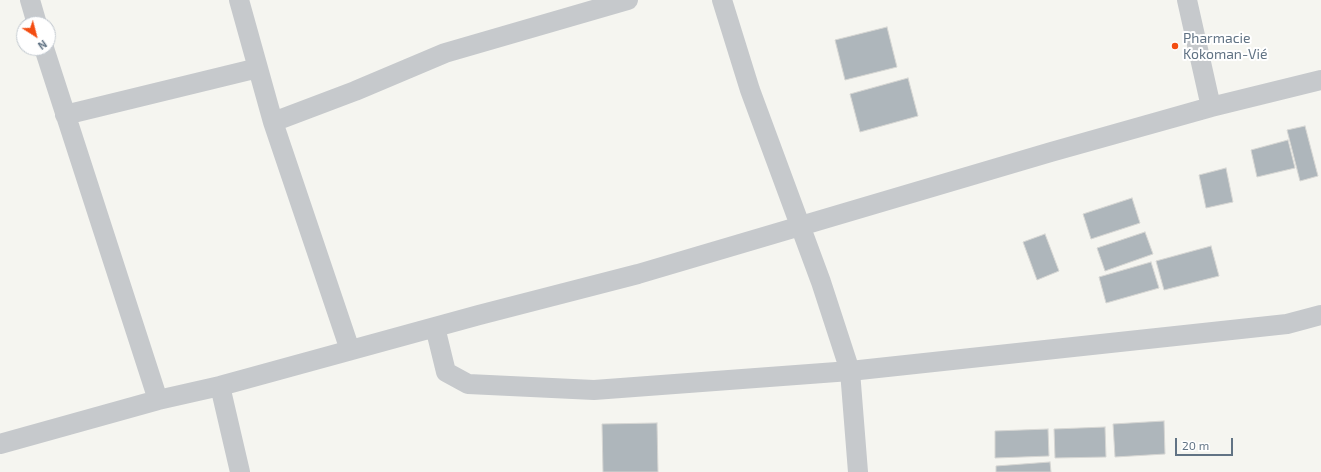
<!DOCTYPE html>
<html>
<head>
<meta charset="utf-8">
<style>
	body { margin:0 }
	#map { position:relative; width:1321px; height:472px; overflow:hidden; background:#f5f5f0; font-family:"Exo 2",sans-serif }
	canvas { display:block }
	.north { position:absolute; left:16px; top:16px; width:40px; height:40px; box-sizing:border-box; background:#fff; border:1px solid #c0c7ce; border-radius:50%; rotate:144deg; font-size:11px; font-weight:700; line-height:16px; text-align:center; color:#617384 }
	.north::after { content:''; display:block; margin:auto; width:14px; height:18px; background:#f34d12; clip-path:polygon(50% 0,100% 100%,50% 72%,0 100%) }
	.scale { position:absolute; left:1175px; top:438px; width:58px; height:18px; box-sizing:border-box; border:2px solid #617384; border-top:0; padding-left:5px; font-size:12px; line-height:14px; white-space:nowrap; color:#617384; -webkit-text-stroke:3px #fff; paint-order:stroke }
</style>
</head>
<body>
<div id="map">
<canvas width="1321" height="472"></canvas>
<div class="north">N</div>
<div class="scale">20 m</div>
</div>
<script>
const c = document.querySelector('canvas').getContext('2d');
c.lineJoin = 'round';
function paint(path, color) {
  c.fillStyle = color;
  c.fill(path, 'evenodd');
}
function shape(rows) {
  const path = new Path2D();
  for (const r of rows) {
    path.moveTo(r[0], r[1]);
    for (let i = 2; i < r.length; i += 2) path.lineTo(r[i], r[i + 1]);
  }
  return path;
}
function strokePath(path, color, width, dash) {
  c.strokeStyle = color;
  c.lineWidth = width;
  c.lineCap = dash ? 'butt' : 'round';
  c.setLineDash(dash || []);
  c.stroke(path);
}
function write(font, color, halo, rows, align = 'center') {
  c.font = font + ' "Exo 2",sans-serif';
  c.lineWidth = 4;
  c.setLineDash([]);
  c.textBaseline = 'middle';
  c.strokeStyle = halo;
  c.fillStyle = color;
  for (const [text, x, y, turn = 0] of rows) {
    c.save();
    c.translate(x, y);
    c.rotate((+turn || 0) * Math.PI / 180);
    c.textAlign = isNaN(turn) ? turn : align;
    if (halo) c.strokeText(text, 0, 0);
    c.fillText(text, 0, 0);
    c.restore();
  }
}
const building = shape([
	[887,27,897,67,845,80,835,40,887,27],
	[908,78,918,116,860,132,850,94,908,78],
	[1305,126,1318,176,1300,181,1287,130,1305,126],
	[1288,140,1295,168,1257,177,1251,150,1288,140],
	[1226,168,1233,202,1206,208,1199,175,1226,168],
	[1132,198,1140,223,1091,239,1083,214,1132,198],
	[1145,232,1153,254,1105,271,1097,248,1145,232],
	[1045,234,1059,271,1037,280,1023,242,1045,234],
	[1211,246,1219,276,1164,290,1156,261,1211,246],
	[1151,262,1159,288,1106,303,1099,277,1151,262],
	[1164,421,1165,454,1115,457,1113,424,1164,421],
	[657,423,658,472,603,472,602,424,657,423],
	[1105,427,1106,457,1055,458,1054,429,1105,427],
	[1048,429,1049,456,995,458,995,431,1048,429],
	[1050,462,1051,472,996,472,996,466,1050,462]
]);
paint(building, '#aeb6bb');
strokePath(building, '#d6d6d3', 1);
strokePath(shape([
	[30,0,37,24],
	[239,0,273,122,350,350],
	[722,0,750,90,821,282,850,371,858,472],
	[1187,0,1211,107],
	[44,48,158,400],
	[65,115,258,68],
	[273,122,355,91,445,53,628,0],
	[435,327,446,372,468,384,594,390,850,371,1287,324,1321,315],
	[220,386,240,472],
	[0,444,158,400,220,386,479,315,638,274,1051,152,1211,107,1321,80]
]), '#c6c9cc', 20);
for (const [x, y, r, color] of [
	[1175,46,4,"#f34d12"]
]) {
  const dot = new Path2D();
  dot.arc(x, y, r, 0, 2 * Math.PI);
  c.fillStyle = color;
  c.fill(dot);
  strokePath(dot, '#fff', 1.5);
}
write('14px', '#617384', '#fff', [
	["Pharmacie",1183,38],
	["Kokoman-Vié",1183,54]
], 'left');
</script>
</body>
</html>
